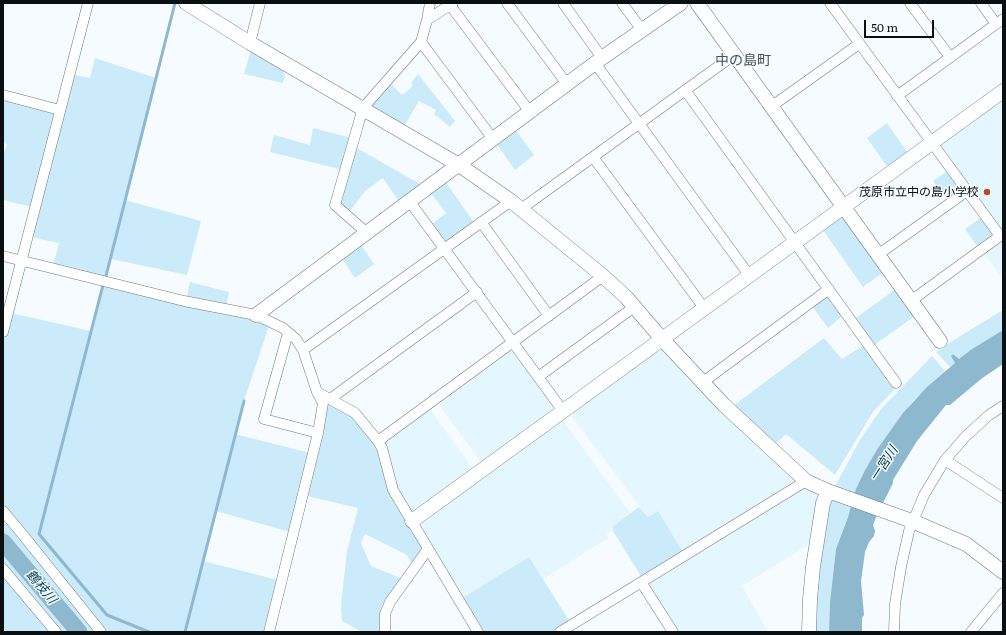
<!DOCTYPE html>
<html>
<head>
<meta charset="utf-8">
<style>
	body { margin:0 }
	#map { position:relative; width:1006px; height:635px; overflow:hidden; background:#f5fbfe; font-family:Literata,serif }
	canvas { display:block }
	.frame { position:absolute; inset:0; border:4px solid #0a0f11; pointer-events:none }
	.scale { position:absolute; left:864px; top:20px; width:70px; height:18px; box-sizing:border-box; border:2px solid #0a0f11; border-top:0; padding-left:5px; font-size:12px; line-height:14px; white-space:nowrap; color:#0a0f11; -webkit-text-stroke:3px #f5fbfe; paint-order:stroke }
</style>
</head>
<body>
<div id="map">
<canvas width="1006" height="635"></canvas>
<div class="frame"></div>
<div class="scale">50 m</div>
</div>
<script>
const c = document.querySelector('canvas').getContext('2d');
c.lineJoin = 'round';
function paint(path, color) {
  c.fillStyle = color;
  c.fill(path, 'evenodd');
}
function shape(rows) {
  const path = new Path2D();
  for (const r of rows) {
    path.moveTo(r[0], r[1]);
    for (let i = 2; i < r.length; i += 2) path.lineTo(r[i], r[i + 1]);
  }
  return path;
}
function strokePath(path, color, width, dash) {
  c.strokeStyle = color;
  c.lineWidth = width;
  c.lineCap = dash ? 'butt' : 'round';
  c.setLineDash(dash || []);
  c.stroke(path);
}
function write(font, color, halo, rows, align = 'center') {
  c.font = font + ' Literata,"Noto Sans JP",serif';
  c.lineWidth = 3;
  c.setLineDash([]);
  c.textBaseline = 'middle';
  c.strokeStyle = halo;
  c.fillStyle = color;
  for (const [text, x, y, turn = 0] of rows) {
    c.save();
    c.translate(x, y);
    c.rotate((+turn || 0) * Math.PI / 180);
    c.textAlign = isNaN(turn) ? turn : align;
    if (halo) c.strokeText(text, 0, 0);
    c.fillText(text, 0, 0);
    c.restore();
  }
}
paint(shape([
	[1003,98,1003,235,940,150,941,143],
	[1003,237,1003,279,983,252],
	[656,350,663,350,695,387,794,478,789,487,683,552,658,511,648,517,573,418,573,411],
	[507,351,513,352,553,406,552,414,487,462,481,462,440,406,440,399],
	[426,410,431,411,472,467,470,474,415,513,409,513,397,489,384,446,387,438],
	[558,421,564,422,630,513,613,526,613,531,607,533,608,538,543,579,529,557,462,598,419,528,422,521],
	[803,488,818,494,811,543,742,586,768,632,676,632,646,582]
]), '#e4f6ff');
paint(shape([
	[251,50,282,68,285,75,283,83,244,74],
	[95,58,156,78,125,200,201,221,187,275,111,259,105,280,53,266,59,243,30,237,71,74,90,78],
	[418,74,455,121,450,127,434,114,436,110,419,101,404,127,371,109,371,103,389,82,402,95,412,87,412,81],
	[3,97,55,110,32,207,3,200,3,156,7,144,3,143],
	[887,123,908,153,891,166,886,165,867,138],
	[313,128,351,138,343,170,270,152,274,135,310,145],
	[515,129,534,155,515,170,496,143],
	[355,147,422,185,399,202,383,178,365,191,348,214,340,207],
	[947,171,959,188,959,194,948,202,933,181],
	[445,181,475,224,448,243,445,241,432,224,446,213,430,192],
	[982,217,994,234,979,249,965,229],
	[838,219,845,219,884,272,863,287,823,230],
	[360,243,374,264,355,278,341,257],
	[190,282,229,292,226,307,191,301,187,295],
	[103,285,251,317,269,326,244,401,235,434,310,453,290,532,216,511,203,561,278,580,265,632,108,632,3,506,3,342,11,313,91,331],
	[896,289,915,316,873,346,854,319],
	[825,297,830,298,842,316,828,328,812,306],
	[1003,310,1003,330,972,349,959,360,954,354,952,355,955,363,950,367,936,352,960,336],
	[824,338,842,359,864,345,895,389,873,412,835,475,786,434,774,446,733,406],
	[932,356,945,371,912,402,878,448,865,470,854,495,834,488,860,440,874,419,882,408],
	[330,402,353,416,371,437,425,550,412,565,407,555,365,534,361,543,371,566,403,579,383,632,362,632,342,621,341,604,347,551,358,508,307,496,323,432,321,428,325,406],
	[831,496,852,505,836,549,830,602,829,632,812,632,813,601],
	[639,507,648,517,658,511,683,552,642,578,613,531,613,526],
	[3,520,82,613,98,632,82,632,3,538],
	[3,547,75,632,58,632,3,565],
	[529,557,570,622,554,632,483,632,462,598],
	[3,572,52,632,3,632]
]), '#ccebfa');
paint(shape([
	[1003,330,1003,364,981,379,950,405,946,405,917,441,893,480,893,483,877,515,873,525,875,531,874,536,869,542,865,552,861,581,864,615,862,618,862,632,829,632,830,602,836,549,848,517,856,489,865,470,878,448,903,413,927,387,955,363,951,356,953,354,959,359,972,349]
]), '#8db8cd');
strokePath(shape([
	[105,280,175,3],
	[103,285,39,534,107,615,149,632],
	[185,632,244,401]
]), '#8db8cd', 3);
strokePath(shape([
	[3,542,79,632]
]), '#8db8cd', 17);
const street = shape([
	[507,3,567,84],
	[563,3,602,58],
	[622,3,642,30],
	[830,3,1000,236,912,300],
	[910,3,950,57],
	[981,3,996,24],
	[450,5,530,112],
	[427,20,453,3],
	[421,42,493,139],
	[250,43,260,3],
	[595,63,749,275],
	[685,90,896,383],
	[3,95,60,110],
	[897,96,1003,19],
	[772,106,859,44],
	[593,157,704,308],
	[410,202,563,411],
	[521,209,734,55],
	[481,222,549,316],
	[367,233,335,205,363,108,421,42,427,20,430,3],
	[879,254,967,191],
	[3,256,184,301,256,315,283,328,296,339,303,350,317,392,323,403,318,433,269,632],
	[3,332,88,3],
	[288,333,264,419,318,433],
	[303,350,511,201],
	[538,377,634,307],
	[703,382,829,289],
	[317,392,355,413,378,441,382,448,393,490,478,632],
	[330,399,477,292],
	[378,441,603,276],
	[945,460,1003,498],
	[3,511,23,535,101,632],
	[3,569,56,632],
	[641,582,673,632],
	[385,632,385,614,390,602,428,549],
	[560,632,806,481],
	[894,632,895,604,901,567,909,531,924,495,945,460,966,436,989,415,1003,406],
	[971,632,1003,593]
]);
const secondary = shape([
	[186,3,250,43,459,165,511,201,603,276,626,297,662,339,724,405,806,481,828,491,912,521,966,544,1003,572],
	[697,3,940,341],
	[256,315,602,58,681,3],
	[412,521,1003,91],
	[809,632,810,599,813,567,823,503,828,491]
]);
strokePath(street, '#6d7b81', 11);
strokePath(secondary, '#6d7b81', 15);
strokePath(street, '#fff', 10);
strokePath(secondary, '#fff', 14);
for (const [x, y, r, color] of [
	[987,192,4,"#b5501e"]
]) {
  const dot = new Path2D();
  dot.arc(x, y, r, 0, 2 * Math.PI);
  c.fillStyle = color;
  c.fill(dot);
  strokePath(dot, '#f5fbfe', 1.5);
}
write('12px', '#0a0f11', '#f5fbfe', [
	["茂原市立中の島小学校",979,192]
], 'right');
write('italic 13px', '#054459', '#f5fbfe', [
	["一宮川",884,464,-57],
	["鶴枝川",41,587,50]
]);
write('14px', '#465258', '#f5fbfe', [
	["中の島町",743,61]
]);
</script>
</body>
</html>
